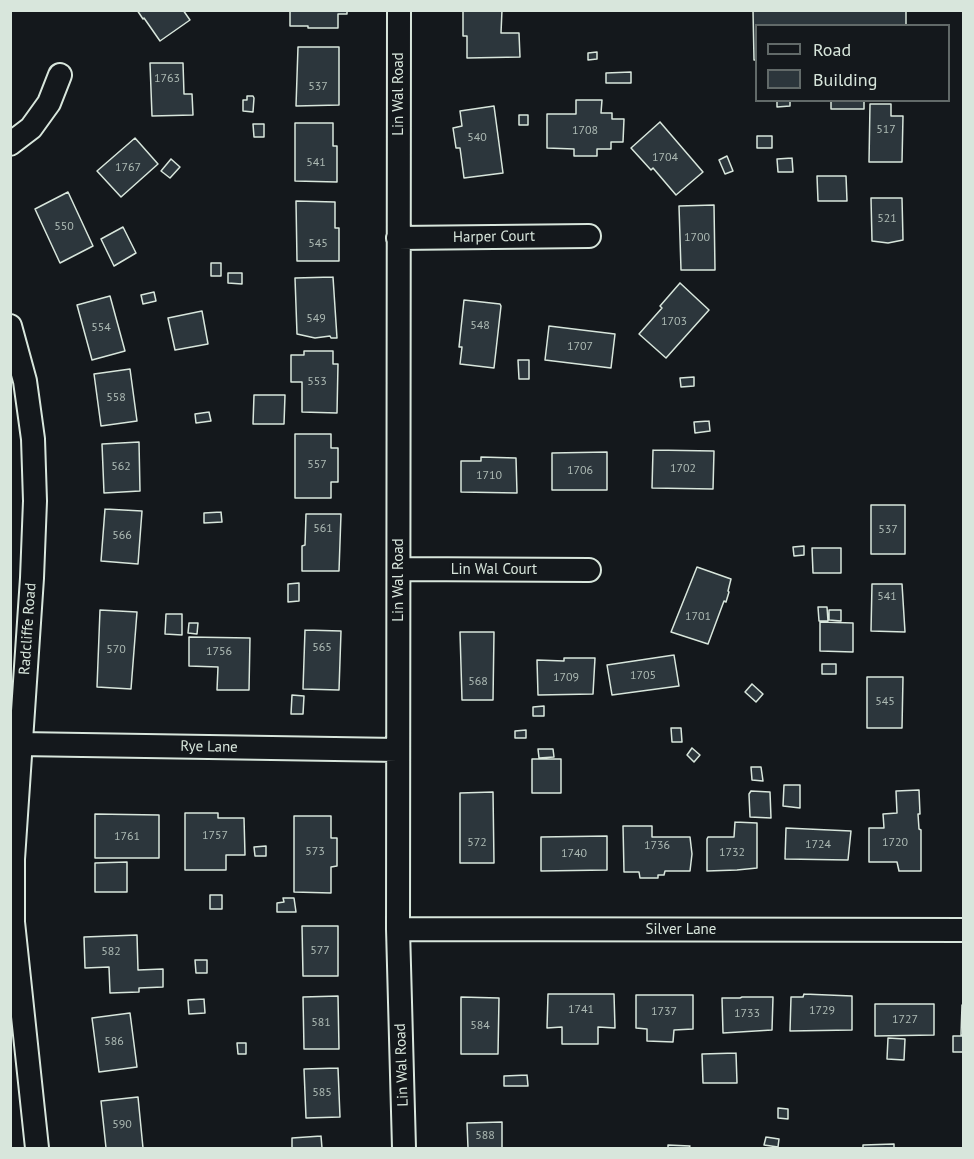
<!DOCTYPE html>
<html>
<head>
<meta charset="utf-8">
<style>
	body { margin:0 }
	#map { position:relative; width:974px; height:1159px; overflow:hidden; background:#14181c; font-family:"PT Sans",sans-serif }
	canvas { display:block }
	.frame { position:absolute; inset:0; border:12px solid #d8e6dc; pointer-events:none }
	.legend { position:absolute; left:755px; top:24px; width:195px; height:78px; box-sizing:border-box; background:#14181c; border:2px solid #626a69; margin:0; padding:8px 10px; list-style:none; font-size:18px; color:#d8e6dc }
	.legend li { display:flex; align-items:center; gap:12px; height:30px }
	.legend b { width:30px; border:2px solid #626a69 }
</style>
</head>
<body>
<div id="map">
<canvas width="974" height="1159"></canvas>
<div class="frame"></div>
<ul class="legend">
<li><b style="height:8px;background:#14181c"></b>Road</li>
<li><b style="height:16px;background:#2c363c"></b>Building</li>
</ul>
</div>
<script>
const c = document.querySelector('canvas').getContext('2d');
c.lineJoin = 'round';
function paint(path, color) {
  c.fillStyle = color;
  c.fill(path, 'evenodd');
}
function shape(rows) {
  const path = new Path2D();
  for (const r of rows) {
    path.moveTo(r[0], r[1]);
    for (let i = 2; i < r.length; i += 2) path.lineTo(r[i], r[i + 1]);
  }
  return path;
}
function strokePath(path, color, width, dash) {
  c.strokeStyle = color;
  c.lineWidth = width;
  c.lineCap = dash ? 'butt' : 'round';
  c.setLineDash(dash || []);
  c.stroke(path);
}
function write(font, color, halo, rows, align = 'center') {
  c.font = font + ' "PT Sans",sans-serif';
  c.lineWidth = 4.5;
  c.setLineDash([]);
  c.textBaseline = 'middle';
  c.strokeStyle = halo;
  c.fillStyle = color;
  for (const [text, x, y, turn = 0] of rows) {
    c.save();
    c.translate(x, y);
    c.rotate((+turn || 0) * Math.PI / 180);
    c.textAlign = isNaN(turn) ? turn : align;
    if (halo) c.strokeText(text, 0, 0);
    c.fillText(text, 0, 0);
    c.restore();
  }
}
const building = shape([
	[137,10,183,10,190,20,160,41,144,18,143,19,137,10],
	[290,10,347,10,347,14,338,14,338,28,308,28,308,26,290,26,290,10],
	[463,10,502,10,501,33,519,33,520,57,467,58,467,36,463,36,463,10],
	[753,10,906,10,906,26,756,26,756,60,754,60,753,10],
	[298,47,339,47,339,105,296,106,298,47],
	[597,52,597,59,588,60,588,53,597,52],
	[150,63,183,63,184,94,192,94,193,115,152,116,150,63],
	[631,72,631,83,606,83,606,73,631,72],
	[247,96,253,96,254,98,253,112,243,111,243,100,247,100,247,96],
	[576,100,602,100,601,113,612,113,612,119,624,119,623,142,611,142,611,149,597,149,597,156,574,156,574,149,547,148,547,114,576,114,576,100],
	[777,100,790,100,790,106,777,107,777,100],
	[831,100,864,100,864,109,831,109,831,100],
	[870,104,891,104,891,116,903,116,902,162,869,162,870,104],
	[494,106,503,173,464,178,460,148,456,148,453,128,462,126,460,111,494,106],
	[519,115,528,115,528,125,519,125,519,115],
	[660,122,703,172,676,195,653,168,651,170,631,148,660,122],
	[295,123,333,123,333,146,337,146,337,182,295,181,295,123],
	[253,124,264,124,264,137,254,137,253,124],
	[757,136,772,136,772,148,757,148,757,136],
	[135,138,158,164,121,197,97,171,135,138],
	[727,156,733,171,725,174,719,160,727,156],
	[792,158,793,172,778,172,777,159,792,158],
	[171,159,180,167,170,178,161,171,171,159],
	[817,176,846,176,847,201,818,201,817,176],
	[68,192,93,246,60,263,35,209,68,192],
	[871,198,902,198,903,240,888,243,872,241,871,198],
	[296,201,335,202,335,228,339,228,339,261,297,261,296,201],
	[714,205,715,270,681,270,679,206,714,205],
	[123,227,136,253,114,266,101,239,123,227],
	[211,263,221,263,221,276,211,276,211,263],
	[228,273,242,273,242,284,228,283,228,273],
	[333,277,337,338,331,338,330,336,315,338,297,334,295,278,333,277],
	[680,283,709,310,666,358,639,334,662,308,660,306,680,283],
	[154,292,156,301,143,304,141,295,154,292],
	[110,296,125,351,92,360,77,305,110,296],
	[464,300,500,304,501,306,494,368,460,364,462,347,459,347,464,300],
	[202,311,208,344,175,350,168,318,202,311],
	[549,326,615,334,611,368,545,360,549,326],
	[304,351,333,351,333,364,338,364,337,413,302,412,302,382,291,382,291,355,304,355,304,351],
	[518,360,529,360,529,379,519,379,518,360],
	[130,369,137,421,101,426,94,374,130,369],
	[694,377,694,386,681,387,680,378,694,377],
	[254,395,285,395,284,424,253,424,254,395],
	[209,412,211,421,196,423,195,414,209,412],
	[709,421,710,431,695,433,694,422,709,421],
	[295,434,331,434,331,448,338,448,338,482,331,482,331,498,295,498,295,434],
	[139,442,140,491,104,493,102,444,139,442],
	[653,450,714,451,713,489,652,488,653,450],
	[607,452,607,490,552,490,552,453,607,452],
	[481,457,516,458,517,493,461,492,461,461,481,461,481,457],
	[871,505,905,505,905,554,871,554,871,505],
	[105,509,142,511,138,564,101,561,105,509],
	[221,512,222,522,204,523,204,513,221,512],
	[306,514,341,514,339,571,302,571,302,546,305,545,306,514],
	[804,546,804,555,794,556,793,547,804,546],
	[812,548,841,548,841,573,813,573,812,548],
	[697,567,731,579,728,591,729,592,726,602,724,601,708,644,671,632,697,567],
	[299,583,299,601,288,602,288,584,299,583],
	[872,584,902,584,905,632,871,631,872,584],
	[818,607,827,607,828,621,819,621,818,607],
	[100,610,137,612,131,689,97,687,100,610],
	[829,610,841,610,841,621,829,620,829,610],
	[166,614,182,614,182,635,165,634,166,614],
	[820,622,853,623,853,652,820,651,820,622],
	[189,623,198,623,197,634,188,633,189,623],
	[305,630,341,631,339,690,303,689,305,630],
	[460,632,494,632,493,700,462,700,460,632],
	[189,637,250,638,249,690,217,690,218,667,189,666,189,637],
	[674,655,679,686,612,695,607,665,674,655],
	[564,658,595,658,593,694,538,695,537,660,564,661,564,658],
	[822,664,836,664,836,674,822,674,822,664],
	[867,677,903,677,902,728,867,728,867,677],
	[752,684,763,694,756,702,745,692,752,684],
	[292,695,304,696,303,714,291,714,292,695],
	[544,706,544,716,533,716,533,707,544,706],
	[671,728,681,728,682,742,672,742,671,728],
	[526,730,526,738,515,738,515,731,526,730],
	[692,748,700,755,694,762,687,755,692,748],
	[538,749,553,749,554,757,539,758,538,749],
	[532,759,561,759,561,793,532,793,532,759],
	[751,767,761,767,763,781,752,780,751,767],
	[784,785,800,785,800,808,783,806,784,785],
	[919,790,920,814,918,814,919,829,921,830,921,871,899,871,897,862,869,862,869,828,884,828,883,814,897,813,896,791,919,790],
	[751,791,770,792,771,818,750,817,749,794,751,791],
	[493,792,494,863,460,863,460,793,493,792],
	[185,813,218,813,218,818,244,818,245,855,226,855,226,870,185,870,185,813],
	[95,814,159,815,159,858,95,858,95,814],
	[294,816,331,816,331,838,337,838,337,866,331,867,331,893,294,892,294,816],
	[735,822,757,823,757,868,737,870,707,871,707,839,708,837,734,837,735,822],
	[623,826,652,826,652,837,690,837,692,854,690,871,665,871,664,875,658,875,658,878,640,878,639,872,624,872,623,826],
	[786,828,851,831,848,860,785,859,786,828],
	[607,836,607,870,541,871,541,837,607,836],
	[266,846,266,856,255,856,254,847,266,846],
	[127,862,127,892,95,892,95,863,127,862],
	[210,895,222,895,222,909,210,909,210,895],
	[283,898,294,898,296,912,277,912,277,903,284,902,283,898],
	[302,926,338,926,338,976,303,976,302,926],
	[137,935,138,970,163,969,163,987,139,988,139,992,110,993,109,967,85,968,84,937,137,935],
	[195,960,207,960,207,973,196,973,195,960],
	[548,994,614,994,615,1028,598,1027,598,1044,562,1044,562,1027,547,1028,548,994],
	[804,994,852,996,852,1030,790,1031,791,997,803,997,804,994],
	[636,995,693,995,693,1029,674,1030,673,1042,647,1041,647,1029,636,1028,636,995],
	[338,996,339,1049,304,1049,303,997,338,996],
	[461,997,499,998,498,1054,461,1054,461,997],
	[742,997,773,997,772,1030,723,1033,722,998,740,998,742,997],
	[204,999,205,1013,189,1014,188,1000,204,999],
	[875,1004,934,1004,934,1035,875,1036,875,1004],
	[962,1005,964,1005,964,1035,961,1035,962,1005],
	[130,1013,137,1067,99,1072,92,1018,130,1013],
	[953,1036,964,1036,964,1052,953,1052,953,1036],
	[888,1038,905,1039,904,1060,887,1059,888,1038],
	[237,1043,246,1043,246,1054,238,1054,237,1043],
	[736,1053,737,1083,703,1083,702,1054,736,1053],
	[338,1068,340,1117,306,1118,304,1069,338,1068],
	[527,1075,528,1086,504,1086,504,1076,527,1075],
	[138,1097,143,1148,106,1148,101,1101,138,1097],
	[778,1108,788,1109,788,1119,778,1118,778,1108],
	[502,1122,502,1148,468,1148,467,1123,502,1122],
	[321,1136,322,1148,292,1148,292,1138,321,1136],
	[766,1137,779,1139,778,1147,764,1145,766,1137],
	[894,1144,894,1148,863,1148,863,1145,894,1144],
	[668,1145,690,1146,689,1148,668,1148,668,1145]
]);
paint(building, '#2c363c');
strokePath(building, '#d8e6dc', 1.5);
const street = shape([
	[399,10,398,929,404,1148],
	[10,144,31,128,49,103,60,75],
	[398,238,589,236],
	[10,326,25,381,33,439,35,501,32,578,13,859,13,922,37,1148],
	[399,569,589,570],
	[20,744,397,750],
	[398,929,964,930]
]);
strokePath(street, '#d8e6dc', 26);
strokePath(street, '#14181c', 22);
write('12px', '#adbab4', null, [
	["1763",167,79],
	["537",318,87],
	["517",886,130],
	["1708",585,131],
	["540",477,138],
	["1704",665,158],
	["541",316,163],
	["1767",128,168],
	["521",887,219],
	["550",64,227],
	["1700",697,238],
	["545",318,244],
	["549",316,319],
	["1703",674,322],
	["548",480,326],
	["554",101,328],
	["1707",580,347],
	["553",317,382],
	["558",116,398],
	["557",317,465],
	["562",121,467],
	["1702",683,469],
	["1706",580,471],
	["1710",489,476],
	["561",323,529],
	["537",888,530],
	["566",122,536],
	["541",887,597],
	["1701",698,617],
	["565",322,648],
	["570",116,650],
	["1756",219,652],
	["1705",643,676],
	["1709",566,678],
	["568",478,682],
	["545",885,702],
	["1757",215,836],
	["1761",127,837],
	["572",477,843],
	["1720",895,843],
	["1724",818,845],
	["1736",657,846],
	["573",315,852],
	["1732",732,853],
	["1740",574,854],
	["577",320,951],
	["582",111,952],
	["1741",581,1010],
	["1729",822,1011],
	["1737",664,1012],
	["1733",747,1014],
	["1727",905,1020],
	["581",321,1023],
	["584",480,1026],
	["586",114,1042],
	["585",322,1093],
	["590",122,1125],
	["588",485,1136]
]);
write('15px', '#d8e6dc', '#14181c', [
	["Lin Wal Road",399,94,-90],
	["Harper Court",494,237,-1],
	["Lin Wal Court",494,570],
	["Lin Wal Road",399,580,-90],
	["Radcliffe Road",28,629,-86],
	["Rye Lane",209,747,1],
	["Silver Lane",681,930],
	["Lin Wal Road",402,1065,-92]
]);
</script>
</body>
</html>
